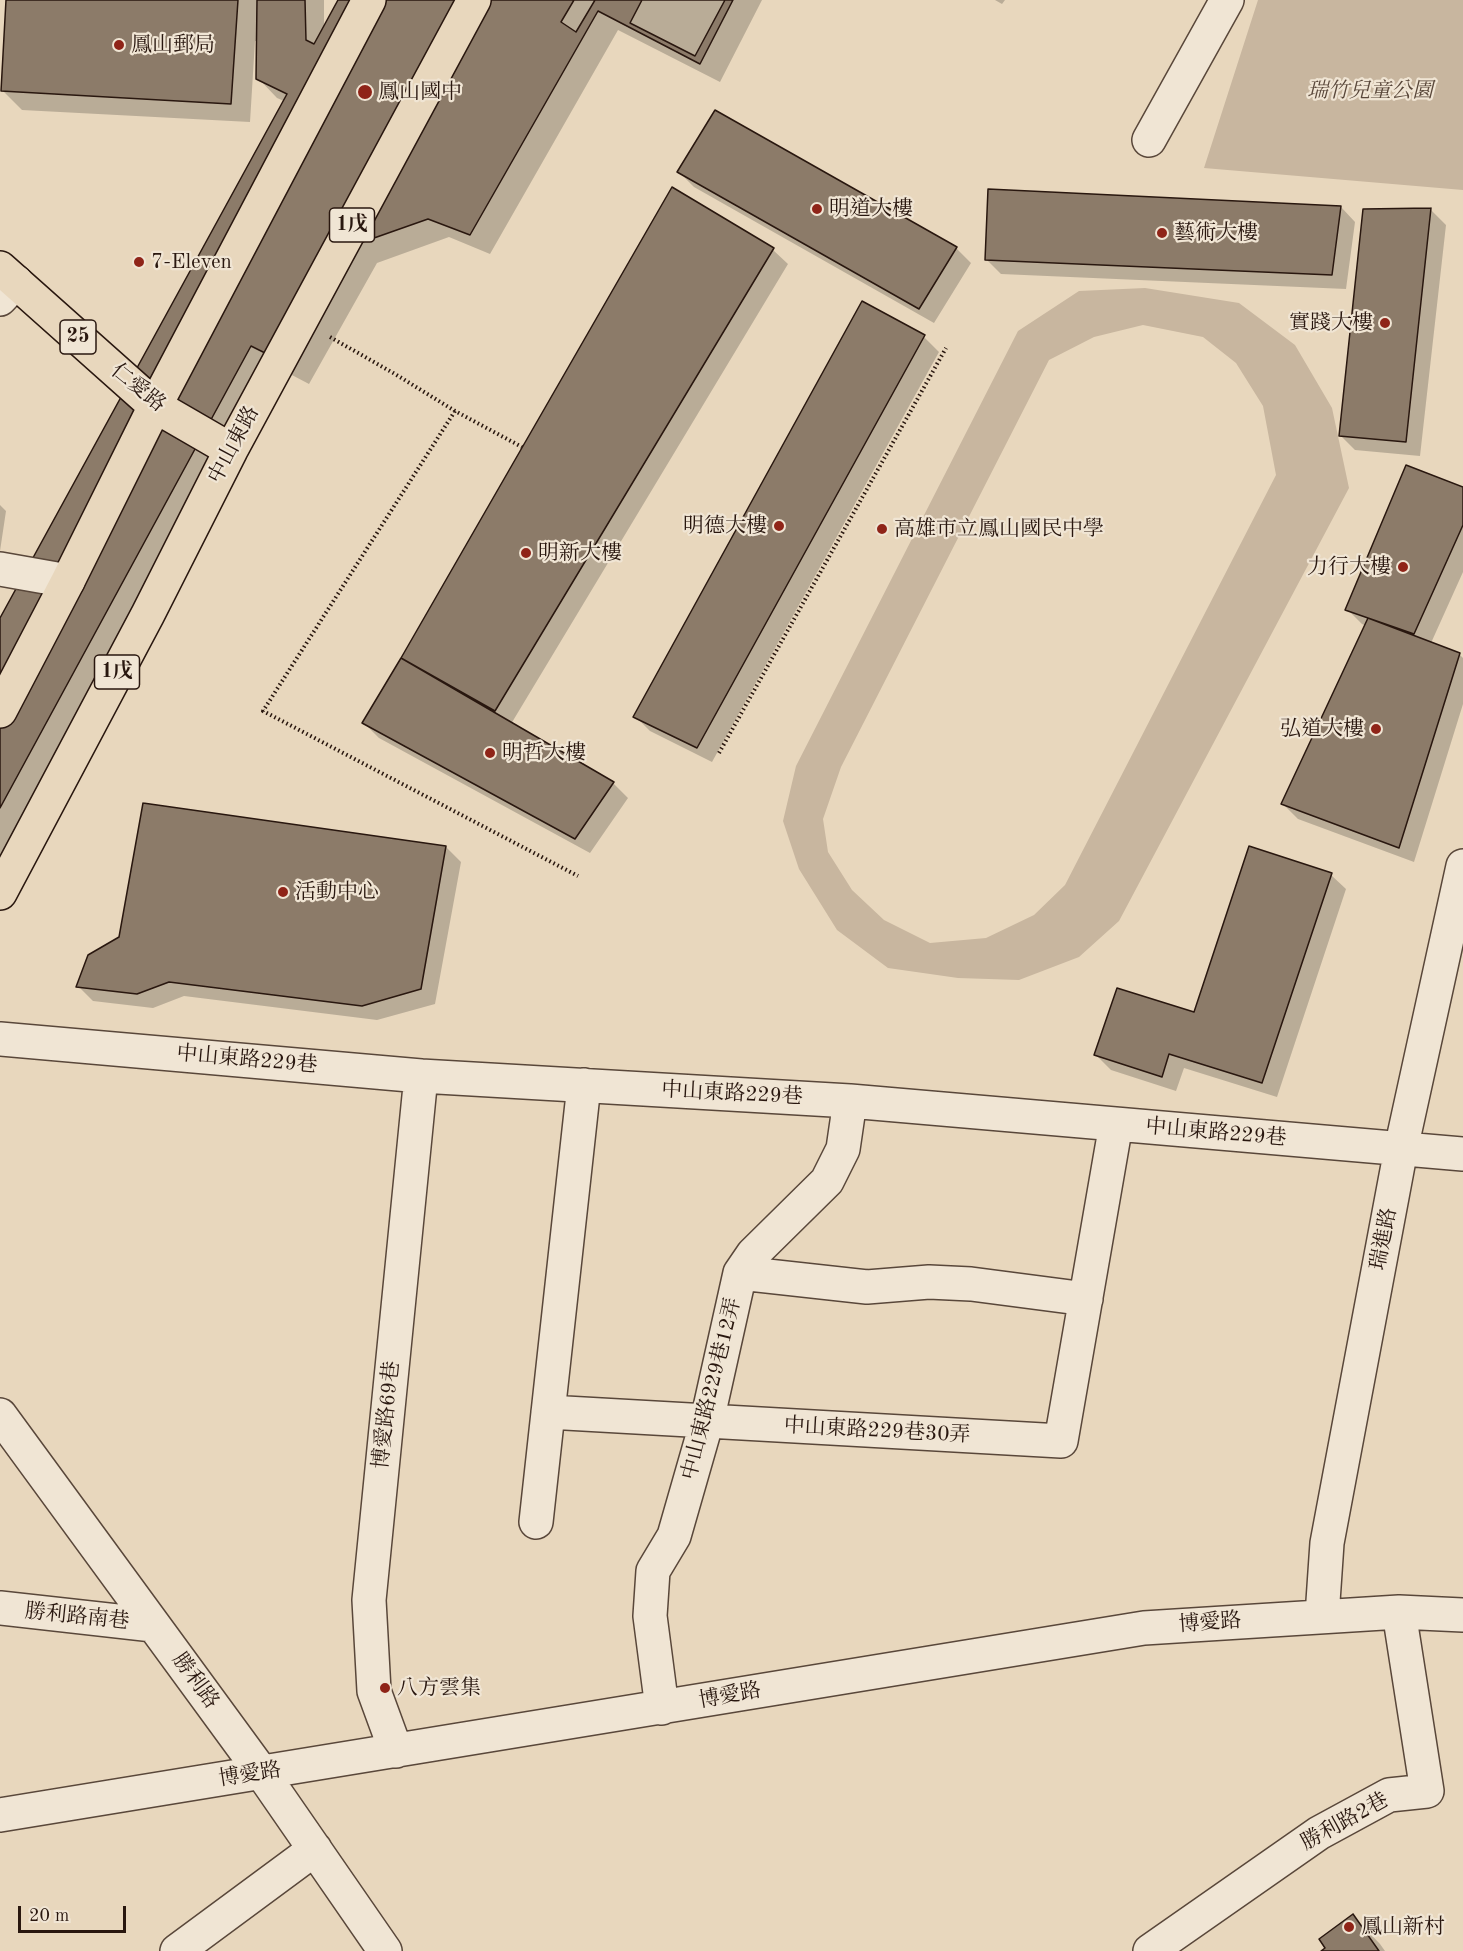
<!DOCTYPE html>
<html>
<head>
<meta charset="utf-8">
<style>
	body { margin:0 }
	#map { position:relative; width:1463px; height:1951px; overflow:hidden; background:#e8d7bd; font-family:"Old Standard TT",serif }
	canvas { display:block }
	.scale { position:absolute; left:18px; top:1906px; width:108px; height:27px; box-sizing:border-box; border:3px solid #29170f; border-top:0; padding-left:8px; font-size:18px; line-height:21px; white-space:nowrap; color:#29170f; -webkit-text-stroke:4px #f0e5d4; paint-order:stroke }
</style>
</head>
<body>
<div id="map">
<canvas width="1463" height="1951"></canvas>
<div class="scale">20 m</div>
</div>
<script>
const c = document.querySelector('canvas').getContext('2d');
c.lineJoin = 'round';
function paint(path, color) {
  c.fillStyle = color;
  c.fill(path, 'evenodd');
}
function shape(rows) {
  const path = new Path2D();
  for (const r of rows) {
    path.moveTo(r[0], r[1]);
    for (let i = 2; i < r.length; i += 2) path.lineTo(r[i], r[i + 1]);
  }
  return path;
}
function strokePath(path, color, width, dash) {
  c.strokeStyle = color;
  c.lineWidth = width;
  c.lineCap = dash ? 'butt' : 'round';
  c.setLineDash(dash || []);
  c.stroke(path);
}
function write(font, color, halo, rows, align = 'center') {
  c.font = font + ' "Old Standard TT","Noto Serif TC",serif';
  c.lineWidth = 4.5;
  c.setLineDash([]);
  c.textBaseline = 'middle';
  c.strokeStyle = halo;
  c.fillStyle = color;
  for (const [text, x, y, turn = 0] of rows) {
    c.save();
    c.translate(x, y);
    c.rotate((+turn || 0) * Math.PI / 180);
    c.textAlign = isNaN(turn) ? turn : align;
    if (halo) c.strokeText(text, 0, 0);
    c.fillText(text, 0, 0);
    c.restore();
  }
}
paint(shape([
	[1258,0,1463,0,1463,190,1204,168],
	[1145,288,1239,303,1295,345,1332,408,1349,488,1119,921,1079,957,1019,980,958,978,888,968,837,930,799,869,783,821,796,766,1018,331,1079,291],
	[1143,325,1203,337,1236,363,1263,406,1276,475,1065,885,1034,915,986,938,930,943,884,920,852,890,828,852,823,819,841,767,1049,360,1094,337]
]), '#c8b69f');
paint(shape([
	[8,0,324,0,324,28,339,0,762,0,720,82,618,30,490,254,449,237,377,263,309,384,271,364,0,862,0,621,284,101,277,98,258,78,258,41,255,41,250,122,22,110,2,90],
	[995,0,1005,0,1002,4],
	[679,172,956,248,971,263,934,323,694,187],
	[672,189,773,250,788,264,511,724,613,783,628,798,590,853,379,738,364,723],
	[1341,207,1355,222,1346,289,1001,274,986,259],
	[1431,210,1446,225,1420,456,1355,450,1340,435],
	[863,303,924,337,939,352,712,762,650,731,635,716],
	[1463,488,1463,572,1431,643,1459,654,1463,658,1463,704,1414,862,1298,819,1283,804,1366,626,1362,624,1347,609],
	[0,505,6,511,0,551],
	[446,847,461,862,435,1004,377,1020,184,996,153,1008,93,1001,78,986,120,938],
	[1331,875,1346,889,1277,1097,1184,1068,1176,1091,1111,1070,1096,1055,1195,1014],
	[1353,1916,1380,1944,1385,1951,1324,1951]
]), '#0003');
const building = shape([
	[6,0,238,0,231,104,1,91,6,0],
	[257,0,305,0,306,40,314,44,338,0,733,0,700,64,598,11,470,235,428,219,357,244,289,365,251,346,0,808,0,618,287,94,256,79,257,0],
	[574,0,595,0,576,32,561,22,574,0],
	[642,0,725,0,695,56,630,23,642,0],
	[715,110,957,247,919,309,677,172,715,110],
	[672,187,774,248,495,711,401,658,672,187],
	[988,189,1341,206,1332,275,985,260,988,189],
	[1431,208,1406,442,1339,436,1363,209,1431,208],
	[862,301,925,335,697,748,633,717,862,301],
	[1406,465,1463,487,1463,525,1414,634,1345,610,1406,465],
	[1368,618,1460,653,1399,848,1281,804,1368,618],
	[401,658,614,782,575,839,362,723,401,658],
	[143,803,446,846,421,989,362,1006,169,982,137,994,76,987,88,955,119,937,143,803],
	[1249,846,1332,873,1262,1083,1169,1054,1162,1077,1094,1055,1117,988,1194,1012,1249,846],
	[1353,1914,1379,1951,1321,1951,1325,1948,1319,1939,1353,1914]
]);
paint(building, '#8c7b69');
strokePath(building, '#29170f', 1.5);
const minor = shape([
	[1149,140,1227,0],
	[0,299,16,282],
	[0,569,68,581],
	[0,1039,421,1076,850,1101,1463,1154],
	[740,1273,867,1287,929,1282,971,1284,1086,1299],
	[548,1412,1061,1441,1116,1124],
	[0,1415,262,1773,385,1951],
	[536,1522,584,1085],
	[0,1608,153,1625],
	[1322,1616,1327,1543,1401,1149,1463,866],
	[662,1708,650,1616,653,1571,674,1536,707,1421,740,1273,753,1254,827,1181,843,1149,850,1101],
	[396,1751,374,1691,369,1600,421,1076],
	[0,1815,1144,1628,1399,1612,1463,1615],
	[177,1951,315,1849],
	[1150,1951,1319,1833,1389,1795,1427,1791,1399,1612]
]);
const major = shape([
	[0,268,155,406,231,450],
	[0,711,68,581,155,406,369,0],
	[0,893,148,614,231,450,474,0]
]);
strokePath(minor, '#59473a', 36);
strokePath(major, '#29170f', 36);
strokePath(shape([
	[330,337,395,374,455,411,522,447],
	[455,411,263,711,578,876],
	[719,753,946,348]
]), '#29170f', 4, [1.5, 3]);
strokePath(minor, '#f0e5d4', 33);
strokePath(major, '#e8d7bd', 33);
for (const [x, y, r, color] of [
	[119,45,6,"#8f2418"],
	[365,92,8,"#8f2418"],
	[817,209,6,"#8f2418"],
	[1162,233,6,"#8f2418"],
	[139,262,6,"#8f2418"],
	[1385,323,6,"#8f2418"],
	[779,526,6,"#8f2418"],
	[882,529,6,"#8f2418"],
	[526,553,6,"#8f2418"],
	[1403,567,6,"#8f2418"],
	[1376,729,6,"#8f2418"],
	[490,753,6,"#8f2418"],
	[283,892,6,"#8f2418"],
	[385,1688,6,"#8f2418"],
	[1349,1927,6,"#8f2418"]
]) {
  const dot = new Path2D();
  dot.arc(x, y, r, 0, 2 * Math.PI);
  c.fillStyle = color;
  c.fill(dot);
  strokePath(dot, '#f0e5d4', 2);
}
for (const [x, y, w] of [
	[352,225,45],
	[78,337,36],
	[117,672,45]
]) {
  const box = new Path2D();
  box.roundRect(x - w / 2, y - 17, w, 34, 4.5);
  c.fillStyle = '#f0e5d4';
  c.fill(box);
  strokePath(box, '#29170f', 1.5);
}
write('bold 20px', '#29170f', null, [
	["1戊",352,225],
	["25",78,337],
	["1戊",117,672]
]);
write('21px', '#29170f', '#f0e5d4', [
	["鳳山郵局",131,45],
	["鳳山國中",378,92],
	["明道大樓",829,209],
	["藝術大樓",1174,233],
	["7-Eleven",151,262],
	["實踐大樓",1373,323,"right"],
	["明德大樓",767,526,"right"],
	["高雄市立鳳山國民中學",894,529],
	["明新大樓",538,553],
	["力行大樓",1391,567,"right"],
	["弘道大樓",1364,729,"right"],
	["明哲大樓",502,753],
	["活動中心",295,892],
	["八方雲集",397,1688],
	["鳳山新村",1361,1927]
], 'left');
write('italic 21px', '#59473a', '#f0e5d4', [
	["瑞竹兒童公園",1370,91]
]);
write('21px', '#29170f', '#f0e5d4', [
	["仁愛路",138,388,39],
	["中山東路",234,445,-62],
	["中山東路229巷",247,1060,5],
	["中山東路229巷",732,1094,3],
	["中山東路229巷",1216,1133,5],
	["瑞進路",1384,1239,-79],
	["中山東路229巷12弄",712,1389,-76],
	["博愛路69巷",387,1415,-84],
	["中山東路229巷30弄",877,1431,3],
	["勝利路南巷",77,1617,6],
	["博愛路",1210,1623,-4],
	["勝利路",195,1681,54],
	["博愛路",730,1696,-10],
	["博愛路",250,1775,-9],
	["勝利路2巷",1345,1822,-29]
]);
</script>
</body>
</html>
